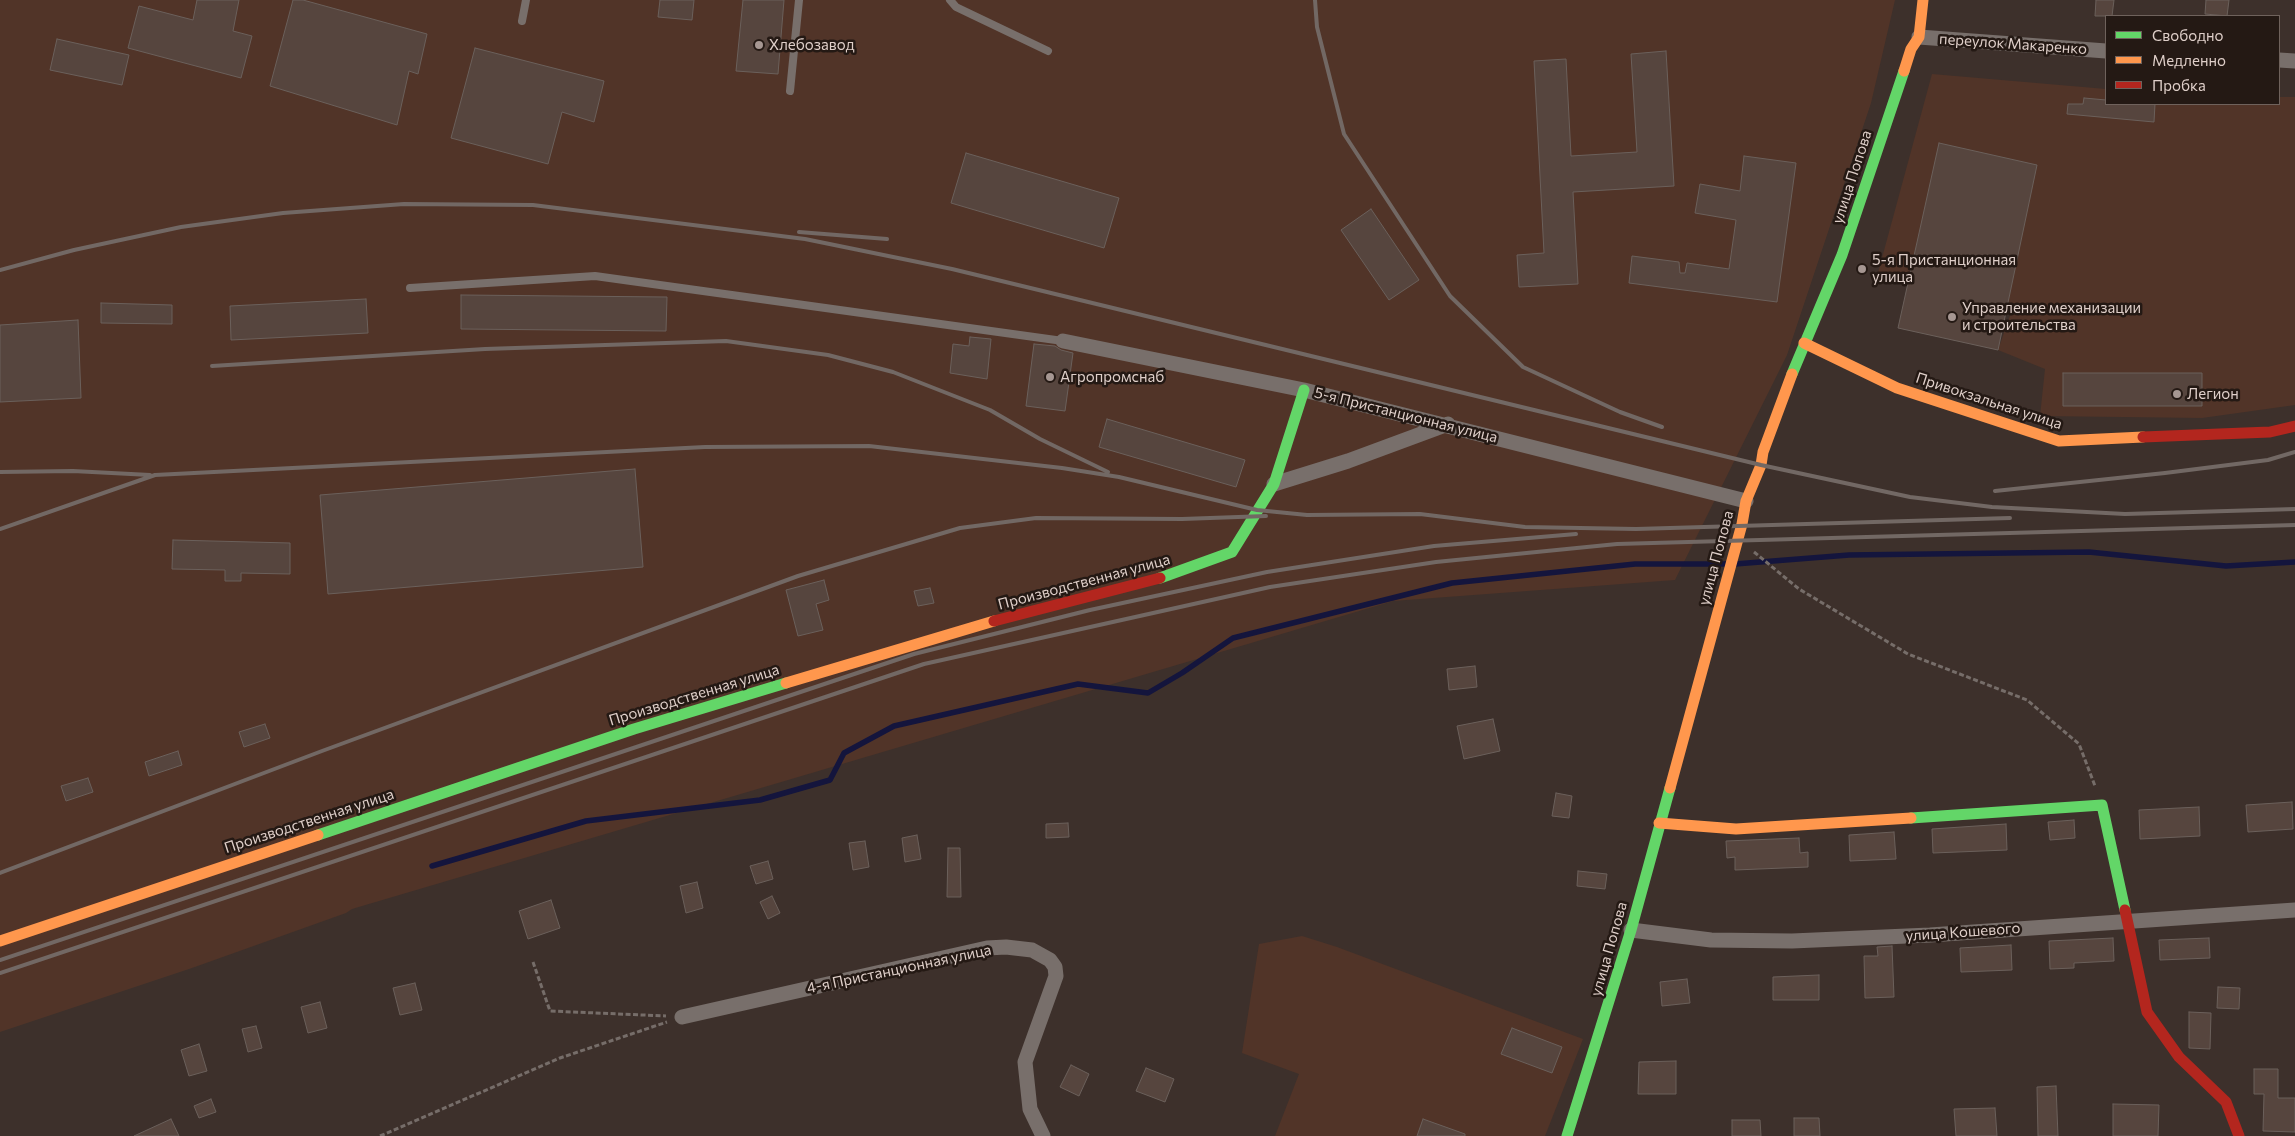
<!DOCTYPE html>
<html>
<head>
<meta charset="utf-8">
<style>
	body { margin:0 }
	#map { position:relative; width:2295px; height:1136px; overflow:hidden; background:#3d302b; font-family:Commissioner,sans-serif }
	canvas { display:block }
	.legend { position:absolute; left:2105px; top:15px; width:175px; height:90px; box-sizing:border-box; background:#241914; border:1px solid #6f625c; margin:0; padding:6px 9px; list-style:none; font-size:15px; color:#dfcfc9 }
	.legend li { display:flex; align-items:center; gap:10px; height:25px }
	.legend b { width:25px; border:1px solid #6f625c }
</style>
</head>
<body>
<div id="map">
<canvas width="2295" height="1136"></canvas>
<ul class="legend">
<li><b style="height:6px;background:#63d668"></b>Свободно</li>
<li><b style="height:6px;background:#ff974d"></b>Медленно</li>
<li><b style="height:6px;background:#b3261e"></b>Пробка</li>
</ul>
</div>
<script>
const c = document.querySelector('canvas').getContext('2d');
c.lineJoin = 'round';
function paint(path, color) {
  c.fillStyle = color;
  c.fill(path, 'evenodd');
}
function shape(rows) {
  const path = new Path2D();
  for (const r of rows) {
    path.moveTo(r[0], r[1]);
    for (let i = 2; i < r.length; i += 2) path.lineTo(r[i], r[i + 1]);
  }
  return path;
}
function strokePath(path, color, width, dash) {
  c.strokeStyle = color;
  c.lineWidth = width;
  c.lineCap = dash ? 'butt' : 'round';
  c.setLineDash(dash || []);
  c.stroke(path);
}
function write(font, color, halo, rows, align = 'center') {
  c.font = font + ' Commissioner,sans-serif';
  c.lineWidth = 5;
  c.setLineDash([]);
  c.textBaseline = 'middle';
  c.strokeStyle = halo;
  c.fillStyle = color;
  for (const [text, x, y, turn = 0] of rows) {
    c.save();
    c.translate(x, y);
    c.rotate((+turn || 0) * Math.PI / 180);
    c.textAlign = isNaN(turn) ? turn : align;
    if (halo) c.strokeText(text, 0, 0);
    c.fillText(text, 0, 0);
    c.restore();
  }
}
paint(shape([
	[0,0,1895,0,1871,103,1787,355,1675,580,1393,601,352,909,346,913,192,968,0,1032],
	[1932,74,2106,89,2106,104,2279,104,2279,97,2295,97,2295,405,2202,418,2040,416,2045,369,1998,350,2013,307,1909,282,1876,280],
	[1302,936,1337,947,1583,1039,1545,1136,1275,1136,1299,1074,1242,1053,1259,944]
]), '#513428');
strokePath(shape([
	[1735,564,1849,555,2089,552,2226,566,2295,562],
	[432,866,586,821,760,800,830,780,844,753,894,726,1078,684,1148,693,1182,673,1233,638,1452,583,1635,564,1726,564]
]), '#14153d', 5.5);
const building = shape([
	[197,0,239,0,233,31,252,36,241,78,128,48,139,6,193,20,197,0],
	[293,0,303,0,427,34,418,74,409,71,397,125,270,86,293,0],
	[660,0,694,0,692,20,658,17,660,0],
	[743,0,784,0,778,74,736,71,743,0],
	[2096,0,2114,0,2112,16,2095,16,2096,0],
	[2206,0,2229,0,2227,16,2205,14,2206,0],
	[57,39,129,55,122,85,50,70,57,39],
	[475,48,604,81,594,122,562,112,548,164,451,138,475,48],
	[1666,51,1674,186,1573,192,1578,284,1519,287,1517,255,1544,253,1534,61,1566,59,1571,156,1637,152,1631,54,1666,51],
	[2084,98,2106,100,2106,104,2155,104,2154,122,2067,114,2068,104,2083,104,2084,98],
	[1939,143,2037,165,1998,350,1898,328,1939,143],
	[966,153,1119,198,1104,248,951,203,966,153],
	[1744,156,1796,163,1777,302,1629,283,1632,256,1679,262,1680,273,1685,273,1687,263,1729,269,1736,220,1695,213,1700,184,1740,191,1744,156],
	[1371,209,1419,280,1389,300,1341,230,1371,209],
	[461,295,667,297,666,331,461,329,461,295],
	[366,299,368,333,231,340,230,306,366,299],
	[101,303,172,305,172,324,101,323,101,303],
	[78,320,81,398,0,402,0,325,78,320],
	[970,337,991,339,987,379,950,373,953,344,969,346,970,337],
	[1034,344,1055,346,1061,350,1073,353,1065,411,1026,406,1034,344],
	[2063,373,2202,373,2202,406,2063,406,2063,373],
	[1107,419,1245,460,1236,487,1099,447,1107,419],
	[635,469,643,567,328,594,320,495,635,469],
	[173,540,290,543,290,574,241,573,241,581,225,581,225,570,172,569,173,540],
	[824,580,829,600,816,604,823,630,798,636,786,590,824,580],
	[930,588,934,603,918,606,914,591,930,588],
	[1475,666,1477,687,1449,690,1447,669,1475,666],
	[1493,719,1500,751,1464,759,1457,726,1493,719],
	[265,724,270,738,244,747,239,732,265,724],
	[178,751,182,765,149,776,145,762,178,751],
	[88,778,93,792,66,801,61,786,88,778],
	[1556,793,1572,796,1569,818,1552,816,1556,793],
	[2292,802,2293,829,2248,832,2246,805,2292,802],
	[2199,807,2200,836,2140,839,2139,810,2199,807],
	[2074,820,2075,838,2050,840,2048,822,2074,820],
	[1068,823,1069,837,1046,838,1046,824,1068,823],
	[2006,824,2007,850,1933,853,1932,829,2006,824],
	[1894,832,1896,859,1850,861,1849,835,1894,832],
	[917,835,921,859,905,862,902,838,917,835],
	[1799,838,1800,853,1808,852,1808,867,1735,870,1735,857,1727,858,1726,841,1799,838],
	[865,841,869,867,853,870,849,843,865,841],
	[948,848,960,848,961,897,947,897,948,848],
	[768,861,773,879,756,884,750,866,768,861],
	[1578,871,1607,874,1605,889,1577,886,1578,871],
	[697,882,703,908,686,913,680,886,697,882],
	[772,896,780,913,768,919,760,902,772,896],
	[551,900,560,928,528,939,519,911,551,900],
	[2113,938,2114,961,2074,963,2074,968,2050,969,2049,941,2113,938],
	[2209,938,2210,958,2160,960,2159,940,2209,938],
	[2011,945,2012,970,1961,972,1960,948,2011,945],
	[1892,946,1894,997,1865,998,1864,956,1878,956,1877,947,1892,946],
	[1819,975,1819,1000,1773,1000,1773,977,1819,975],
	[1687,979,1690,1003,1662,1006,1660,982,1687,979],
	[415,983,422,1010,400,1015,393,988,415,983],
	[2218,987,2240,988,2239,1009,2217,1008,2218,987],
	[320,1002,327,1028,308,1033,301,1007,320,1002],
	[2189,1012,2211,1013,2210,1049,2189,1048,2189,1012],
	[256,1026,262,1048,248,1052,242,1029,256,1026],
	[1512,1028,1562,1047,1552,1073,1501,1054,1512,1028],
	[199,1044,207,1071,189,1076,181,1050,199,1044],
	[1676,1061,1676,1094,1638,1094,1639,1062,1676,1061],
	[1071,1065,1089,1074,1079,1096,1060,1087,1071,1065],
	[1146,1068,1174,1079,1165,1102,1136,1091,1146,1068],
	[2254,1069,2278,1069,2278,1098,2295,1098,2295,1132,2263,1131,2264,1094,2254,1094,2254,1069],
	[2056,1086,2058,1136,2038,1136,2037,1087,2056,1086],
	[211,1099,216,1112,199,1118,194,1106,211,1099],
	[2113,1104,2159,1105,2158,1136,2113,1136,2113,1104],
	[1995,1108,1997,1136,1956,1136,1954,1109,1995,1108],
	[1794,1118,1819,1118,1820,1136,1794,1136,1794,1118],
	[171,1119,179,1136,134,1136,171,1119],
	[1423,1119,1465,1134,1465,1136,1417,1136,1423,1119],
	[1732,1120,1760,1120,1761,1136,1732,1136,1732,1120]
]);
paint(building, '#56453e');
strokePath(building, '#6b605b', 1);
strokePath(shape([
	[1754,552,1799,589,1908,654,2027,700,2079,744,2095,786],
	[533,962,550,1011,666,1016],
	[380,1136,560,1058,667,1022]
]), '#766d69', 3, [5, 2.5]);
strokePath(shape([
	[950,0,956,7,1048,51],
	[522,21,526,0],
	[790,91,799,0],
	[410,288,595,276,1063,341]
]), '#786f6b', 8);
strokePath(shape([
	[1919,37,2106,51],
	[2279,60,2295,61],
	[1063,341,1304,390,1746,501],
	[1274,484,1348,461,1448,424],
	[1631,930,1711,940,1792,941,1930,935,2295,910],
	[682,1017,987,948,1006,947,1032,950,1050,960,1055,967,1056,976,1025,1062,1030,1109,1043,1136]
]), '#786f6b', 15);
strokePath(shape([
	[1792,374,1842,255,1904,71],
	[1160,578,1232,552,1274,484,1304,390],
	[1911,818,2102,805,2125,910],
	[318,835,634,729,786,683],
	[1567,1136,1631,930,1670,788]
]), '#63d668', 11);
strokePath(shape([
	[1904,71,1911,49,1919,37,1923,0],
	[1804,343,1897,388,2059,441,2143,437],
	[786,683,994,621],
	[1670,788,1742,524,1746,501,1761,465,1763,452,1792,374],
	[1659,823,1736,829,1911,818],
	[0,941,318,835]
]), '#ff974d', 11);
strokePath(shape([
	[2143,437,2270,432,2295,426],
	[994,621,1160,578],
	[2125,910,2147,1012,2179,1057,2226,1102,2239,1136]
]), '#b3261e', 11);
strokePath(shape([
	[1315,0,1317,27,1344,134,1450,296,1523,367,1620,412,1662,427],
	[799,232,887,239],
	[0,270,74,250,181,227,283,213,404,204,533,205,805,239,952,269,1761,465,1910,497,1992,507,2125,514,2295,509],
	[212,366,485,349,726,341,828,355,893,372,990,410,1040,439,1108,472],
	[0,472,73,471,150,475],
	[1995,491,2165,473,2268,460,2295,452],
	[0,529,155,475,705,447,869,446,1062,468,1119,477,1257,510,1307,515,1420,514,1525,527,1636,529,2010,518],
	[0,873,322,751,798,576,960,528,1036,518,1182,519,1266,516],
	[0,960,914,654,1090,610,1267,572,1434,546,1576,534],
	[0,973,924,664,1270,587,1436,562,1617,544,2295,525]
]), '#726864', 4);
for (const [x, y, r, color] of [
	[759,45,5,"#a69792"],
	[1862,269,5,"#a69792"],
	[1952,317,5,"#a69792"],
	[1050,377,5,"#a69792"],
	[2177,394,5,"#a69792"]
]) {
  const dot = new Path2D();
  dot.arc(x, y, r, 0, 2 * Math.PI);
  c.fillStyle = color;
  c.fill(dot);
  strokePath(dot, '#241914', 2);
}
write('15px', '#dfcfc9', '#241914', [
	["переулок Макаренко",2013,44,4],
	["улица Попова",1852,177,-72],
	["Привокзальная улица",1989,401,18],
	["5-я Пристанционная улица",1406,415,14],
	["улица Попова",1716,558,-75],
	["Производственная улица",1084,582,-15],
	["Производственная улица",694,695,-17],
	["Производственная улица",309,821,-18],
	["улица Кошевого",1963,932,-4],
	["улица Попова",1609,949,-74],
	["4-я Пристанционная улица",899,969,-12]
]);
write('15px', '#dfcfc9', '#241914', [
	["Хлебозавод",769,45],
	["5-я Пристанционная",1872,260],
	["улица",1872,277],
	["Управление механизации",1962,308],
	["и строительства",1962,325],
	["Агропромснаб",1060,377],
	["Легион",2187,394]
], 'left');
</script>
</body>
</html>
